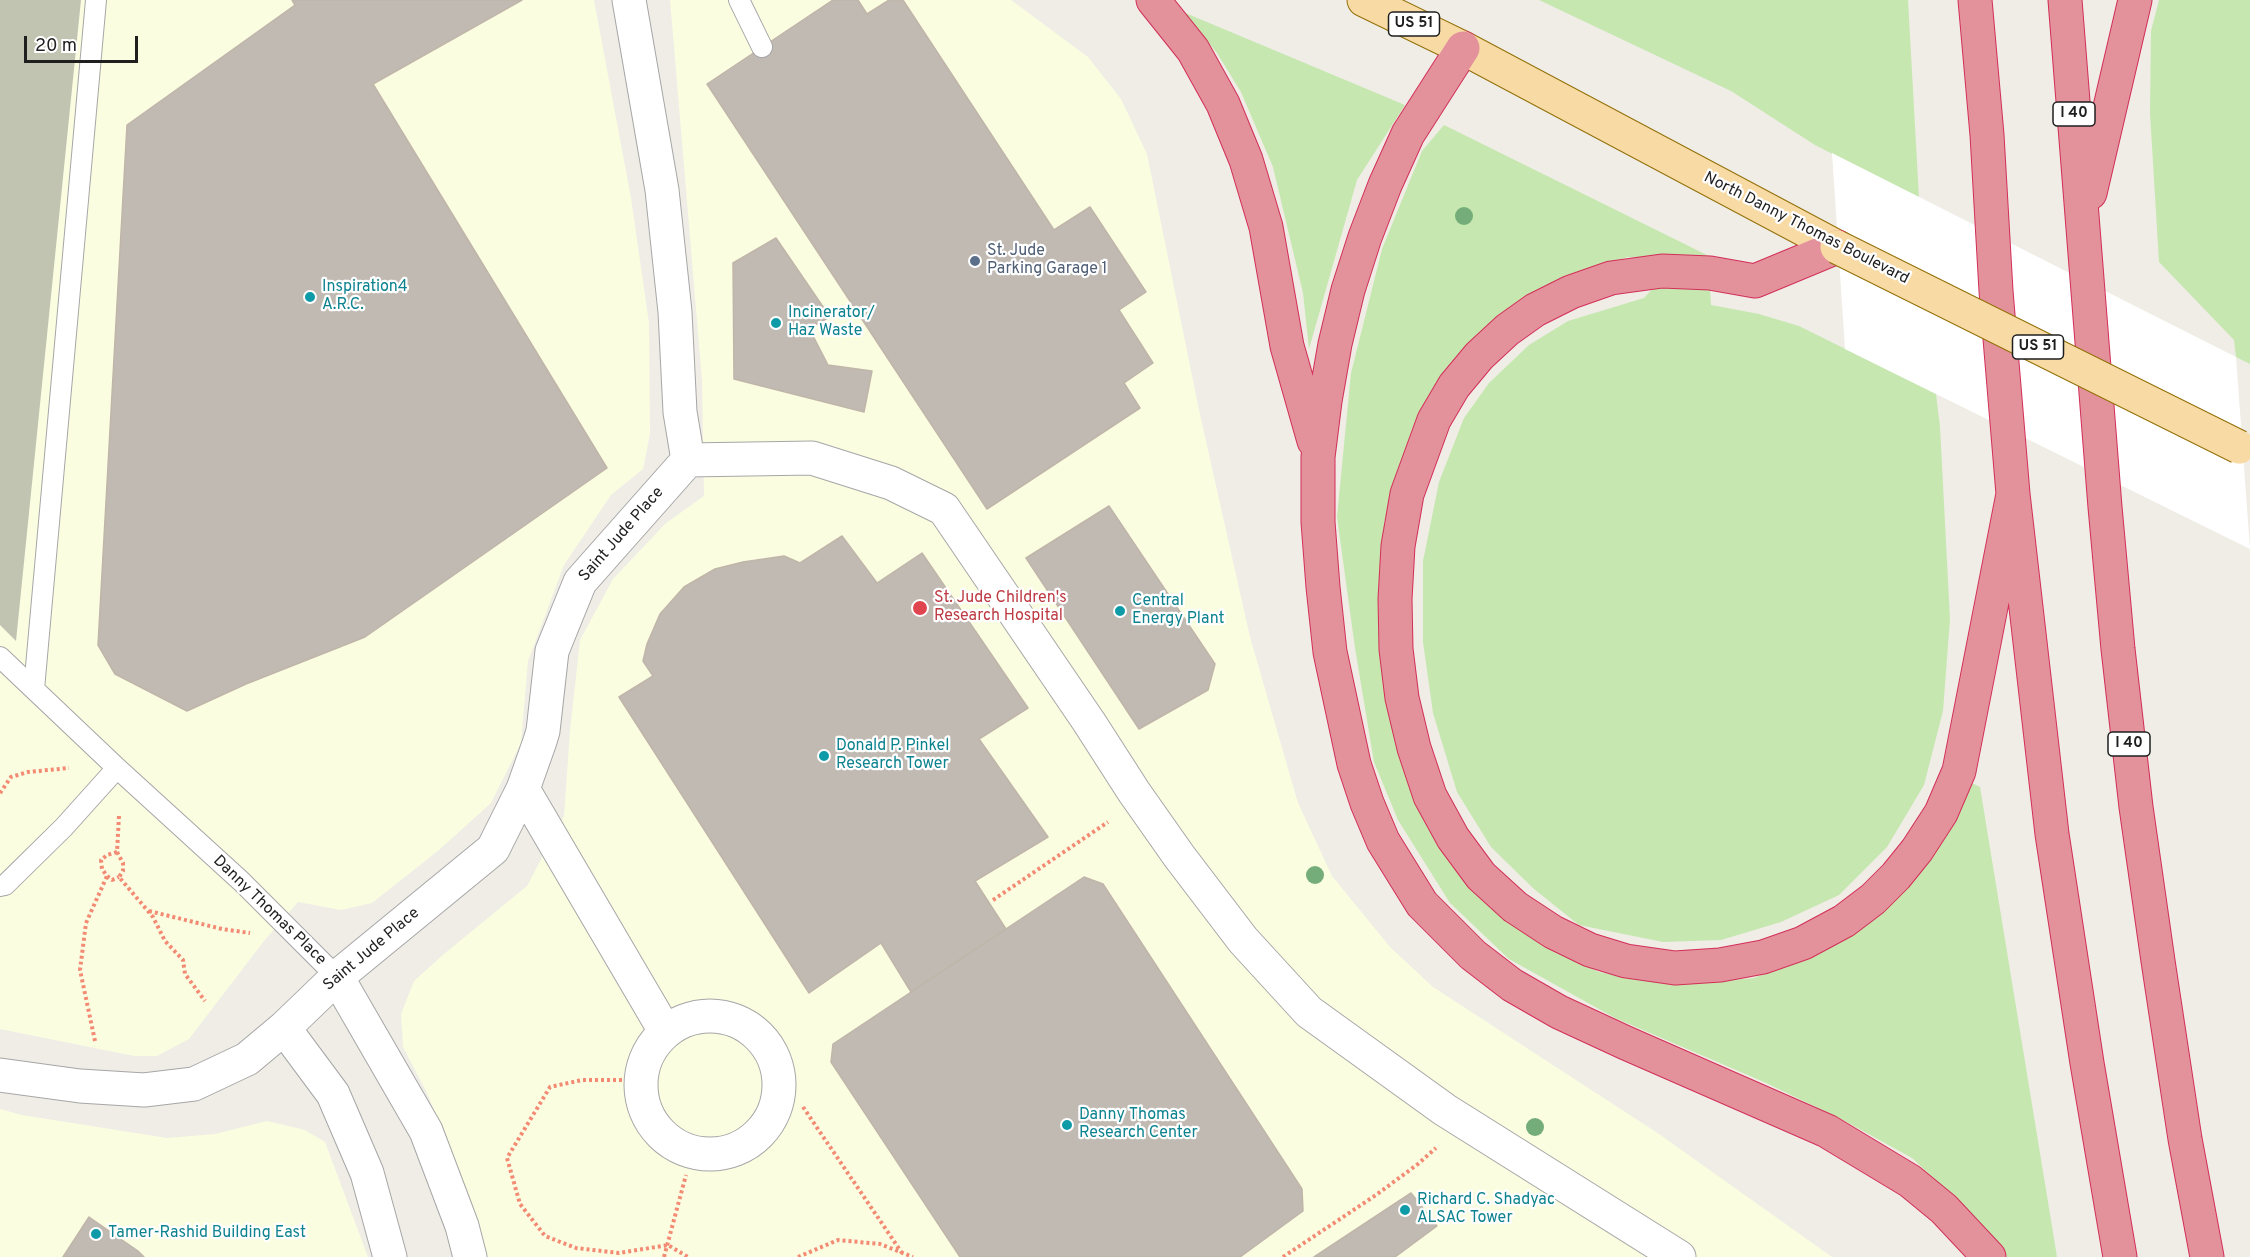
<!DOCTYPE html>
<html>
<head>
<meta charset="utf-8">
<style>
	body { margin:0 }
	#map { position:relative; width:2250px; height:1257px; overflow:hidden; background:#efede6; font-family:Overpass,sans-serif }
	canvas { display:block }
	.scale { position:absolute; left:24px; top:36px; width:114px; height:27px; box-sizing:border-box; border:3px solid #1f1f1f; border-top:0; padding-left:8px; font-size:18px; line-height:21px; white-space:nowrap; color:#1f1f1f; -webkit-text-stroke:4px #fff; paint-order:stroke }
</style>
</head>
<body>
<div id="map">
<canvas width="2250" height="1257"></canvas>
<div class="scale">20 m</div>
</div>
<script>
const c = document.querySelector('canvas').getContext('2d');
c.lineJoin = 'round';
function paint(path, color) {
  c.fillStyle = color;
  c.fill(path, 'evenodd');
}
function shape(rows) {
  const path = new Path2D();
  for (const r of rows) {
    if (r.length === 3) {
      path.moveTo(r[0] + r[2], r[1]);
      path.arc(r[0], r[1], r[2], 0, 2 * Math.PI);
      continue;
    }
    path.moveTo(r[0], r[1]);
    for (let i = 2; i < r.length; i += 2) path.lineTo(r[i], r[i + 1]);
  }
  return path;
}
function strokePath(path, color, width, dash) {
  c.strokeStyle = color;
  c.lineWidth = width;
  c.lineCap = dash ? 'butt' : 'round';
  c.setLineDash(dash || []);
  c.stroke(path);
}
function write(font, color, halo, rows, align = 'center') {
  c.font = font + ' Overpass,sans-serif';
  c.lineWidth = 4.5;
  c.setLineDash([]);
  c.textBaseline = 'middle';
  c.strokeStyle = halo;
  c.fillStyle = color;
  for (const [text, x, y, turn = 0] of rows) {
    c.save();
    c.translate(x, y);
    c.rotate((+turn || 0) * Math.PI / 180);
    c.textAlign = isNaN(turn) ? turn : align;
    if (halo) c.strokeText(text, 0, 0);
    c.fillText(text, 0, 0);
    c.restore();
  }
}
paint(shape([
	[0,0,594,0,631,198,649,323,650,434,643,469,611,495,564,565,528,661,521,743,491,803,439,850,372,903,341,910,298,902,264,941,189,1039,157,1056,134,1056,0,1029],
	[670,0,1011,0,1088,57,1121,99,1147,154,1199,410,1250,637,1298,803,1332,876,1390,947,1433,987,1659,1134,1832,1257,484,1257,467,1191,428,1095,403,1047,401,1014,414,981,444,954,527,886,564,816,570,731,580,640,613,579,666,523,704,496,702,380],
	[0,1109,22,1115,167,1138,215,1134,267,1121,305,1130,325,1142,368,1257,0,1257]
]), '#fbfde1');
paint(shape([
	[0,0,81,0,16,641,0,625]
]), '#c2c4b2');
paint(shape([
	[1539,0,1908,0,1919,198,1815,145,1731,91],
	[2159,0,2250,0,2250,364,2236,357,2234,340,2159,262,2150,113,2151,31],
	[1183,12,1405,105,1357,180,1309,349,1303,293,1273,167,1241,92,1217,53],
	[1444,125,1717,260,1716,263,1628,257,1579,271,1543,291,1444,375,1412,429,1384,523,1382,623,1477,894,1539,943,1599,972,1675,985,1754,978,1829,946,1970,782,1980,787,2057,1257,2007,1257,1977,1219,1912,1158,1845,1121,1764,1082,1615,1018,1509,959,1450,903,1398,820,1374,762,1355,648,1337,517,1351,373,1382,249,1422,151],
	[1656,285,1710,289,1711,305,1759,314,1799,326,1936,394,1940,427,1950,619,1943,711,1924,785,1887,847,1839,895,1781,922,1721,940,1663,942,1579,925,1534,889,1491,847,1457,792,1433,713,1423,642,1423,561,1439,482,1464,418,1489,383,1529,345,1568,321,1644,298]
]), '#c6e7af');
paint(shape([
	[1832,153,2236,357,2250,549,1845,349]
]), '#fff');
const building = shape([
	[292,0,522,0,373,84,607,468,365,637,246,684,187,711,115,674,98,645,127,125,295,5,292,0],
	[833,0,858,0,867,14,889,0,903,0,1054,230,1090,207,1146,292,1119,310,1153,363,1124,383,1140,408,987,509,707,84,833,0],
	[776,238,830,317,809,328,828,365,872,371,864,412,734,379,733,263,776,238],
	[1109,506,1215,664,1208,690,1139,729,1026,558,1109,506],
	[842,536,877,583,922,553,1028,708,979,739,1048,837,975,881,1006,929,911,992,881,943,809,993,619,697,653,676,643,661,647,644,660,614,684,587,715,569,743,562,784,556,800,563,842,536],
	[1084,877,1103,884,1302,1189,1303,1211,1240,1257,960,1257,831,1062,833,1044,1084,877],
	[1411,1193,1437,1226,1395,1257,1314,1257,1411,1193],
	[89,1217,138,1251,144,1257,63,1257,89,1217]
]);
paint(building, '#c0bab3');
strokePath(building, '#c0b5a9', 1.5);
const service = shape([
	[739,0,762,47],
	[0,657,117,768,242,882,337,977],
	[34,689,96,0],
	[0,886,5,885,64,827,117,768]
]);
const minor = shape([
	[688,460,812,458,891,483,944,509,1089,722,1134,792,1179,856,1243,940,1309,1012,1445,1110,1679,1257],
	[523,789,665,1031],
	[337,977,426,1131,462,1226,470,1257],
	[710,1085,69],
	[284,1028,333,1094,367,1173,390,1257],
	[0,1075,80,1086,144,1090,194,1084,247,1059,284,1028,337,977,493,849,523,789,540,741,543,731,552,651,580,582,688,460,680,412,675,312,662,190,629,0]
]);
const primary = shape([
	[1364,0,1463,48,1837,247]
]);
const motorway = shape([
	[1153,0,1193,50,1223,104,1246,160,1266,227,1287,346,1314,441],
	[1975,0,1987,135,1996,291,2013,494,2052,834,2087,1063,2120,1257],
	[2065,0,2105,507,2118,649,2136,807,2158,961,2185,1139,2207,1257],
	[1463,48,1408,134,1385,185,1365,237,1348,290,1335,344,1325,401,1318,457,1318,522,1323,587,1330,652,1354,764,1367,803,1383,841,1422,904,1473,955,1512,985,1559,1012,1626,1043,1827,1131,1910,1181,1944,1209,1989,1257],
	[2090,193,2135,0],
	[1837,247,1755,281,1710,273,1662,271,1611,278,1571,292,1535,310,1507,330,1479,356,1454,386,1434,420,1407,494,1398,546,1395,599,1396,649,1402,698,1414,748,1430,796,1453,838,1481,876,1515,907,1553,932,1590,950,1626,961,1675,968,1720,965,1763,957,1803,943,1844,921,1873,899,1896,876,1917,850,1941,813,1959,771,2013,494]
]);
strokePath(service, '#a6a6a6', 22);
strokePath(minor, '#a6a6a6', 35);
strokePath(primary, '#937008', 35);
strokePath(motorway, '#d22f59', 35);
strokePath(shape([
	[0,793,11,777,28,772,69,768],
	[119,816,117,852,123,863,123,871,119,877,153,917,165,941,183,960,185,974,205,1001],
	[117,852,107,855,101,860,102,869,107,876,112,880,119,877],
	[993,900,1108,822],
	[149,911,222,929,250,933],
	[95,1041,80,970,86,923,107,876],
	[622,1080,582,1080,550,1087,507,1158,520,1204,545,1236,576,1248,619,1253,668,1245,688,1257],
	[803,1107,902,1253],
	[664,1257,686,1175],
	[798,1257,838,1240,880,1244,913,1257],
	[1283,1257,1376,1195,1418,1164,1436,1148]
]), '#f38b74', 4, [3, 3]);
strokePath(service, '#fff', 20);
strokePath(minor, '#fff', 33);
strokePath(primary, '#f7daa4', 33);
strokePath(motorway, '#e3929b', 33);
const primaryBridge = shape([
	[1837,247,2239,447]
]);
strokePath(primaryBridge, '#937008', 35, []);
strokePath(primaryBridge, '#f7daa4', 33);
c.fillStyle = '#75ad7a';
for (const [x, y] of [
	[1464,216],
	[1315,875],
	[1535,1127]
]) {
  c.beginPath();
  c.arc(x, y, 9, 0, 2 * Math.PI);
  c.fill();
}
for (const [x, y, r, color] of [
	[975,261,6,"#5c6f8a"],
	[310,297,6,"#0f9aa8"],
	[776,323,6,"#0f9aa8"],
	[920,608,8,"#e0444e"],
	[1120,611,6,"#0f9aa8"],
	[824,756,6,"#0f9aa8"],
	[1067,1125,6,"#0f9aa8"],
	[1405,1210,6,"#0f9aa8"],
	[96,1234,6,"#0f9aa8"]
]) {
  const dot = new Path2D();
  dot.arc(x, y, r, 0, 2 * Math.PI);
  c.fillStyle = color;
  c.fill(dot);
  strokePath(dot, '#fff', 2);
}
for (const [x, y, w] of [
	[1414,24,51],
	[2074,114,42],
	[2038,347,51],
	[2129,744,42]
]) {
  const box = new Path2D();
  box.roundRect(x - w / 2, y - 12, w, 24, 4.5);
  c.fillStyle = '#fff';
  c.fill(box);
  strokePath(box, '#1f1f1f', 1.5);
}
write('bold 15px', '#1f1f1f', null, [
	["US 51",1414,24],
	["I 40",2074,114],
	["US 51",2038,347],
	["I 40",2129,744]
]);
write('16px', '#1f1f1f', '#fff', [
	["North Danny Thomas Boulevard",1806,229,27],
	["Saint Jude Place",622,535,-49],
	["Danny Thomas Place",269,911,44],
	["Saint Jude Place",372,950,-40]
]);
write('16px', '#4e5e75', '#fff', [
	["St. Jude",987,252],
	["Parking Garage 1",987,270]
], 'left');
write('16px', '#0d838f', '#fff', [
	["Inspiration4",322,288],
	["A.R.C.",322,306],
	["Incinerator/",788,314],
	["Haz Waste",788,332],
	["Central",1132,602],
	["Energy Plant",1132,620],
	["Donald P. Pinkel",836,747],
	["Research Tower",836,765],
	["Danny Thomas",1079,1116],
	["Research Center",1079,1134],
	["Richard C. Shadyac",1417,1201],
	["ALSAC Tower",1417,1219],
	["Tamer-Rashid Building East",108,1234]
], 'left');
write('16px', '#be3a42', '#fff', [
	["St. Jude Children's",934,599],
	["Research Hospital",934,617]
], 'left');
</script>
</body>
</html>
